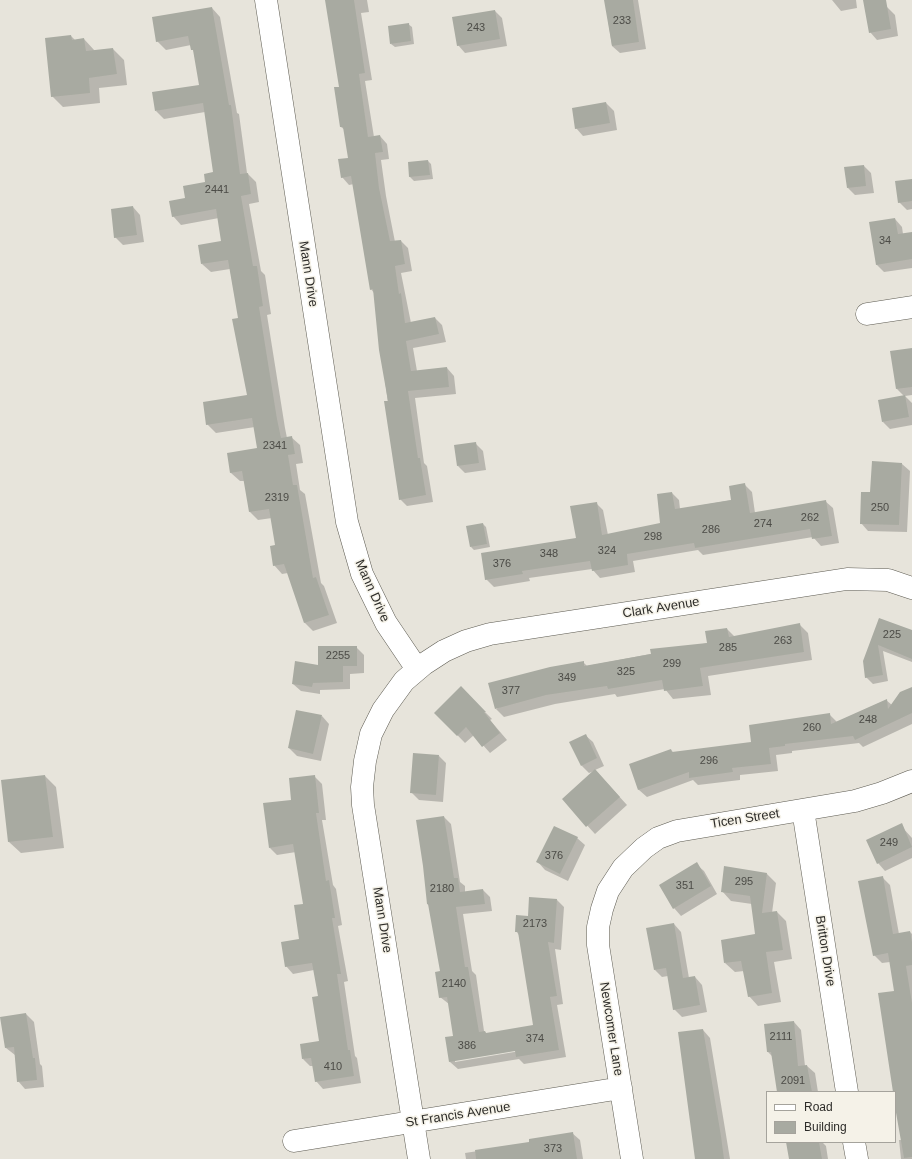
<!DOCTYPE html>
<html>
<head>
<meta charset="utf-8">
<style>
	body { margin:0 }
	#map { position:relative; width:912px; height:1159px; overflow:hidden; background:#e7e4db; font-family:Arial,sans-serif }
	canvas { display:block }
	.legend { position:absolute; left:766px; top:1091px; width:130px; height:52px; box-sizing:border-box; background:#f5f2e8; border:1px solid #a5a39c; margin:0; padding:5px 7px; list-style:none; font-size:12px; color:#2d2c29 }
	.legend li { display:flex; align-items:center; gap:8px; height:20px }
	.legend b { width:20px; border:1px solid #a5a39c }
</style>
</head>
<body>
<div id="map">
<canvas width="912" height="1159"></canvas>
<ul class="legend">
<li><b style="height:5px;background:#fff"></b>Road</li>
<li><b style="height:11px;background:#a8aaa1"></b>Building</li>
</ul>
</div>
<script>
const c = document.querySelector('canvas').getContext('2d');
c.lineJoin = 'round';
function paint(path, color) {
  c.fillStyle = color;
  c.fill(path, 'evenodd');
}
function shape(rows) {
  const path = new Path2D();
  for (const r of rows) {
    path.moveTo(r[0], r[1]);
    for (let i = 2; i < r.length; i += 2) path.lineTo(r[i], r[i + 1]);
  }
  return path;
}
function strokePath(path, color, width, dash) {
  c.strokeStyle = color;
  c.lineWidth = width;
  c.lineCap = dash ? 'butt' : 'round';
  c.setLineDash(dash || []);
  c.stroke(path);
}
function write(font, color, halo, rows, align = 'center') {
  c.font = font + ' Arial,sans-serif';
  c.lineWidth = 3;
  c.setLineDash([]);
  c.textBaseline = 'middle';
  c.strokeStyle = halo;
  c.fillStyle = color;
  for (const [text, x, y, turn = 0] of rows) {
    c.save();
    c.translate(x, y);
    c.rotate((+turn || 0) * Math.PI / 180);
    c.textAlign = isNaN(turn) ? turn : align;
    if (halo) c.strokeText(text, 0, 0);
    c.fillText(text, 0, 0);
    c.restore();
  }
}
paint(shape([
	[327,0,367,0,369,12,361,13,372,80,365,81,374,137,380,136,387,144,389,159,381,160,386,196,395,242,401,241,408,248,412,271,401,273,411,323,435,318,442,325,446,342,413,348,417,371,447,368,454,376,456,394,415,398,424,463,427,466,433,502,407,506,400,499,374,293,371,289,354,184,349,185,342,177,349,158,345,130,341,127,340,87],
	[605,0,638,0,646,49,620,53,612,46],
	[832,0,856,0,857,8,841,11],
	[887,7,895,15,898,36,877,40,870,32],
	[212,8,220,17,237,113,239,114,247,173,256,182,259,202,249,204,261,271,265,275,271,314,267,315,285,428,287,438,291,437,300,445,303,463,296,464,300,490,305,494,321,583,324,586,337,623,313,631,305,623,288,573,282,574,274,565,276,546,272,518,258,520,250,512,245,481,240,481,231,473,228,454,258,449,255,427,216,433,207,424,248,396,239,319,230,269,211,272,202,264,223,242,219,218,181,225,173,216,186,199,206,183,214,173,205,112,164,119,156,111,200,85,194,52,191,45,166,50,157,41],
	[495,11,502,18,507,46,465,53,458,45],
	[408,24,412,27,414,44,395,47,391,44],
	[71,36,75,40,84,39,95,51,113,49,124,60,127,85,99,88,100,103,63,107,52,96],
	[606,103,614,111,617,130,583,136,576,128],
	[428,161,431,164,433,179,414,181,410,177,409,163],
	[864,166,871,173,874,193,855,195,848,188],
	[912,180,912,209,907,210,899,202],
	[133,207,140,215,144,242,123,245,115,237],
	[895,219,902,227,903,234,912,233,912,268,884,272,876,264],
	[912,348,912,395,905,396,912,403,912,425,890,429,883,422,904,396,897,389],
	[475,443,483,451,486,470,465,473,458,466],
	[902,464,910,471,907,532,868,531,861,523,871,493],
	[745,485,752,492,755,513,825,501,833,508,839,543,821,546,813,537,703,555,698,550,633,561,635,572,600,578,592,569,529,578,530,581,494,587,486,579,577,538,596,503,603,510,608,535,661,524,672,493,679,500,680,509,732,500],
	[483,524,486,527,490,547,474,550,471,547],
	[879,619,912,631,912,662,883,651,888,681,873,684,866,677],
	[799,624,808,633,812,660,708,676,711,695,673,699,665,689,617,697,615,694,555,704,504,717,496,709,583,662,587,666,708,643,727,629,735,637],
	[356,647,364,655,364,673,350,674,350,689,320,690,320,694,301,691,293,684,319,666],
	[461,688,492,719,490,720,507,740,490,753,474,735,465,743,436,713],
	[912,688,912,724,863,747,859,743,792,751,792,753,776,755,778,771,740,775,740,780,698,785,693,780,647,797,639,790,630,765,671,750,674,753,752,743,830,715,837,722,886,700,892,705],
	[322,716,329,724,321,761,297,756,289,748],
	[585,735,593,742,604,766,595,770,627,805,595,834,563,799,594,771,589,773,582,766],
	[439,756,446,763,443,802,419,800,411,792],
	[45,776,56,787,64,848,21,853,9,842],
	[314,776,322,784,326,820,322,820,333,885,336,889,342,925,338,926,348,981,344,982,355,1056,357,1058,361,1083,323,1089,316,1081,313,1066,310,1066,303,1059,320,1042,319,997,314,970,293,974,286,966,300,940,304,905,296,852,277,855,270,848,292,801],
	[444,817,451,824,460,882,465,886,465,892,483,890,490,897,492,911,463,914,472,971,476,975,484,1031,487,1034,534,1026,519,935,516,931,529,917,557,900,564,907,561,950,555,949,563,1004,557,1005,566,1057,524,1064,519,1059,458,1069,450,1062,454,1037,449,1004,440,997,441,972,430,906,427,904],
	[519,1049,520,1051,455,1062,455,1060],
	[902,827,912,838,912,858,885,871,878,863],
	[577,838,585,845,568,881,545,870,538,862],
	[696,864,704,871,717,894,681,916,674,908],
	[767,874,776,883,772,913,777,912,786,921,792,959,774,962,781,1002,758,1006,749,996,744,971,735,972,725,963,756,935,752,904,731,901,722,891],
	[883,878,890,885,899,934,910,932,912,934,912,1159,901,1159,899,1140,902,1140,894,1092,895,992,890,962,882,963,874,955],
	[674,924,681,932,689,978,695,977,702,985,707,1012,682,1017,674,1009,668,976,662,977,655,970],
	[26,1014,34,1022,40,1064,42,1066,44,1087,25,1089,18,1081,15,1055,6,1048],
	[794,1022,801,1030,805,1066,807,1066,815,1073,818,1092,779,1092,773,1057,768,1052],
	[703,1030,710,1038,730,1159,695,1159],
	[572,1133,580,1140,583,1159,466,1159,465,1153,530,1143],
	[787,1142,822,1142,826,1146,828,1159,790,1159]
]), '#0003');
paint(shape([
	[325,0,354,0,365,73,359,74,368,137,380,135,383,152,375,153,379,188,390,241,401,240,405,264,395,266,399,294,401,293,405,323,435,317,439,334,406,341,411,371,447,367,449,387,408,391,418,458,420,458,426,495,399,500,384,401,388,401,379,350,373,289,370,290,351,176,341,178,338,159,348,158,343,127,340,127,334,87,339,87],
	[604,0,633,0,639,42,612,46],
	[863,0,886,0,891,29,869,33],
	[212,7,229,105,231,105,240,174,248,173,251,194,241,196,253,266,257,266,263,306,259,307,277,419,281,438,292,436,295,454,288,455,293,485,297,485,313,578,316,577,329,615,304,623,284,564,273,566,270,546,275,545,269,509,249,512,242,471,230,473,227,453,257,448,252,418,206,425,203,402,247,395,232,319,238,318,228,260,201,264,198,245,221,241,216,209,172,217,169,201,185,198,183,186,205,182,204,174,213,172,203,103,155,111,152,92,199,85,193,50,191,50,188,36,156,42,152,17],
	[495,10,500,39,457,46,452,17],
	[409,23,411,41,390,44,388,26],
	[71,35,72,40,84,38,86,51,113,48,117,74,89,78,90,93,51,97,45,38],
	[606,102,610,123,575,129,572,108],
	[428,160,430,175,409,177,408,162],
	[864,165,866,186,847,188,844,167],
	[912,179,912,201,898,203,895,181],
	[133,206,137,235,114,238,111,209],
	[895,218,898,234,912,232,912,259,876,265,869,222],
	[912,348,912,387,896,389,890,351],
	[905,395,909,417,882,422,878,400],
	[476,442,479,463,457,466,454,445],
	[872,461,902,463,899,525,860,524,861,492,870,492],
	[745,483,750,513,826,500,832,536,812,539,810,529,695,548,694,543,627,554,628,565,592,571,590,561,522,571,523,574,485,580,481,553,576,538,570,506,597,502,602,535,660,523,657,494,672,492,675,509,731,500,729,486],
	[483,523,487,544,470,547,466,526],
	[879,618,912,630,912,659,878,645,883,675,865,678,863,661],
	[800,623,804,652,700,668,703,686,664,691,662,680,608,689,607,686,546,695,495,709,488,683,550,667,584,661,584,666,651,654,650,649,707,643,705,631,727,628,729,637],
	[318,646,357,646,357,666,343,666,343,682,313,683,312,687,292,684,295,661,318,665],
	[461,686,486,712,484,712,500,733,482,747,466,727,457,736,434,713],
	[912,687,912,713,855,740,853,736,785,744,785,746,769,748,771,764,732,768,733,772,689,778,689,772,638,790,629,764,671,749,672,752,751,742,749,725,830,713,831,724,887,699,888,709,900,692],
	[296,710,322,715,313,754,288,748],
	[586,734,597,758,581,766,569,742],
	[413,753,439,755,436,795,410,793],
	[595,769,620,797,586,827,562,799],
	[45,775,53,837,8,842,1,780],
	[315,775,319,813,316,813,326,881,329,880,335,918,332,918,341,974,337,974,348,1050,350,1050,354,1076,315,1082,311,1058,302,1059,300,1044,319,1041,312,997,318,996,312,963,285,967,281,942,299,939,294,905,303,904,293,844,269,848,263,803,291,800,289,778],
	[444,816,454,878,458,878,460,892,483,889,485,904,456,907,465,967,468,967,479,1032,485,1031,486,1033,533,1025,518,932,515,932,516,915,528,916,529,897,557,899,554,943,548,942,557,996,550,997,559,1050,516,1057,515,1051,449,1062,445,1037,453,1036,447,997,439,998,435,972,440,971,428,904,427,904,423,866,416,820],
	[902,823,912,847,877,864,866,840],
	[554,826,578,837,560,874,536,862],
	[697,862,711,886,673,909,659,885],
	[724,866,767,873,762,913,777,911,783,950,766,952,772,993,748,997,741,961,724,963,721,940,755,934,750,896,721,892],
	[883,876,893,934,910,931,912,942,912,965,906,966,912,1003,912,1157,904,1158,895,1107,895,1092,893,1092,878,993,894,991,888,953,873,956,858,881],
	[674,923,683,978,695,976,700,1005,673,1010,666,968,654,970,646,928],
	[26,1013,33,1058,35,1058,37,1080,17,1082,14,1047,5,1048,0,1017],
	[794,1021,798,1066,807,1065,812,1092,777,1092,771,1052,767,1052,764,1024],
	[703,1029,721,1136,724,1159,695,1159,678,1032],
	[573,1132,577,1159,476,1159,475,1150,529,1142,529,1139],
	[786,1142,819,1142,822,1159,789,1159]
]), '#a8aaa1');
const street = shape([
	[266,0,347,522,362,574,386,623,417,669],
	[867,314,912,307],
	[803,810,847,1092],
	[294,1141,621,1088],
	[854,1142,857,1159],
	[419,1159,363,805,362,787,365,761,371,734,383,710,404,681,424,664,444,651,466,641,490,634,847,579,888,580,912,588],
	[632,1159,598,945,598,927,602,909,608,891,623,868,644,848,658,838,677,831,855,801,882,793,912,781]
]);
strokePath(street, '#5d5b52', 23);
strokePath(street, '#fff', 22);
write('11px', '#4c4c47', null, [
	["233",622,21],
	["243",476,28],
	["2441",217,190],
	["34",885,241],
	["2341",275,446],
	["2319",277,498],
	["250",880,508],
	["262",810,518],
	["274",763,524],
	["286",711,530],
	["298",653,537],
	["324",607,551],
	["348",549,554],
	["376",502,564],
	["225",892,635],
	["263",783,641],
	["285",728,648],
	["2255",338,656],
	["299",672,664],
	["325",626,672],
	["349",567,678],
	["377",511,691],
	["248",868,720],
	["260",812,728],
	["296",709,761],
	["249",889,843],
	["376",554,856],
	["295",744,882],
	["351",685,886],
	["2180",442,889],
	["2173",535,924],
	["2140",454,984],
	["2111",781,1037],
	["374",535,1039],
	["386",467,1046],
	["410",333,1067],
	["2091",793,1081],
	["373",553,1149]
]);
write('13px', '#2d2c29', '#f5f2e8', [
	["Mann Drive",308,274,81],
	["Mann Drive",372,591,66],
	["Clark Avenue",661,608,-9],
	["Ticen Street",745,819,-9],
	["Mann Drive",382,920,81],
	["Britton Drive",825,951,81],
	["Newcomer Lane",611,1029,81],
	["St Francis Avenue",458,1115,-9]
]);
</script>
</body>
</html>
